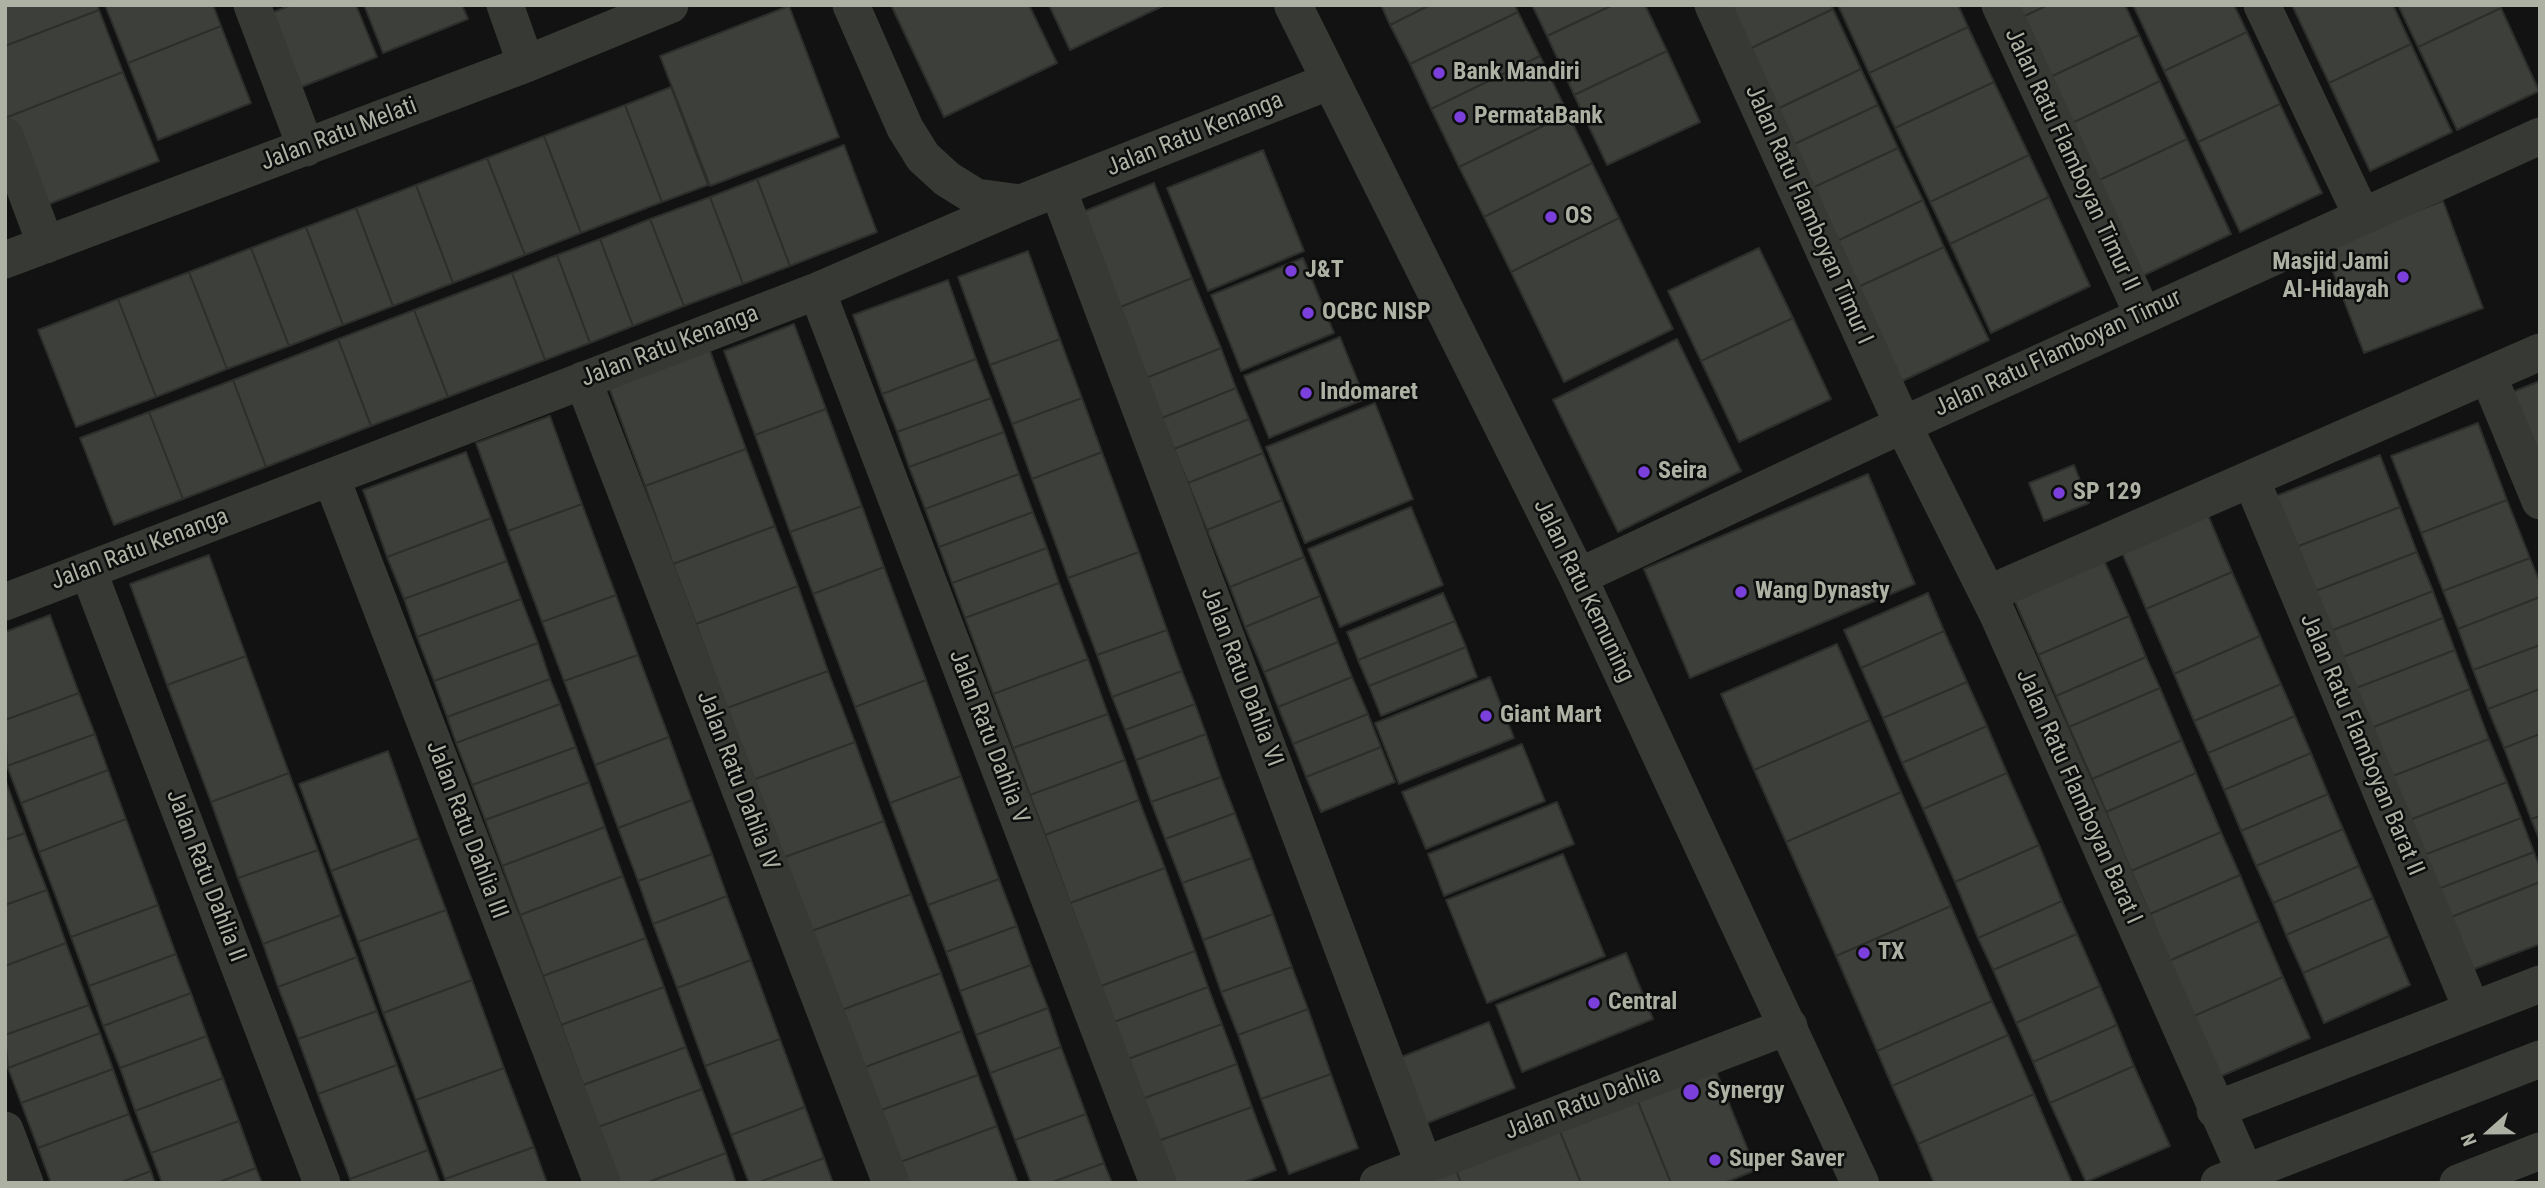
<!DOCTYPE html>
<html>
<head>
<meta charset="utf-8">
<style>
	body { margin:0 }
	#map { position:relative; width:2545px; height:1188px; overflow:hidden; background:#111211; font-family:"Roboto Condensed",sans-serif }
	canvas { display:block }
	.frame { position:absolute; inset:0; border:7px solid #acb1a4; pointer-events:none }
	.north { position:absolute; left:2454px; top:1097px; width:70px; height:70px; -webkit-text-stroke:5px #0c0d0c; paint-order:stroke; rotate:249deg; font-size:19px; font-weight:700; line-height:28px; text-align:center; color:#acb1a4 }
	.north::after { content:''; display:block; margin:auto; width:24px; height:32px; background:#acb1a4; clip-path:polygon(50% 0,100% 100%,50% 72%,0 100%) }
</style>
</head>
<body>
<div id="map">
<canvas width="2545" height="1188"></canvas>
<div class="frame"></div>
<div class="north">N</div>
</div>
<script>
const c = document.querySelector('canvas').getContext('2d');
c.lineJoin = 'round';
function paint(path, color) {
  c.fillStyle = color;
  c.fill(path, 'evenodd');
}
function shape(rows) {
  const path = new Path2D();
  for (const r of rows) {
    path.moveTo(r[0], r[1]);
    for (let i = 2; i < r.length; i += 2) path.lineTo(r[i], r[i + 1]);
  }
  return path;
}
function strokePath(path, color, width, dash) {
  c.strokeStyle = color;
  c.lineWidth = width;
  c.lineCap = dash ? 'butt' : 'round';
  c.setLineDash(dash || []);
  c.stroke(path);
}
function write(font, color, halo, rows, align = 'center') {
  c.font = font + ' "Roboto Condensed",sans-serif';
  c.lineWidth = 5;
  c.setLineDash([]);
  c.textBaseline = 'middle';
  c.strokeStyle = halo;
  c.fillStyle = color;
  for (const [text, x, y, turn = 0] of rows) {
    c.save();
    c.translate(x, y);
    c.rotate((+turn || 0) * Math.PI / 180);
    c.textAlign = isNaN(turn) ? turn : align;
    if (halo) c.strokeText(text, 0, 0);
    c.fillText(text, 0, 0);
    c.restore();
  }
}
const building = shape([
	[5,5,97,5,99,10,5,46,5,5],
	[105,5,213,5,221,26,128,63,105,5],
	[291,5,356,5,377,57,299,88,271,13,291,5],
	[364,5,462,5,468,19,383,53,364,5],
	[891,5,1029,5,1057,63,944,117,891,5],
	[1049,5,1165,5,1070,50,1049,5],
	[1381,5,1430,5,1390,25,1381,5],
	[1430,5,1515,5,1518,12,1410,64,1390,25,1430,5],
	[1532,5,1613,5,1547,36,1532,5],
	[1613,5,1645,5,1667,51,1574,95,1547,36,1613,5],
	[1721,5,1831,5,1833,9,1743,52,1721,5],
	[1838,5,1958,5,1968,27,1869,73,1838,5],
	[2010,5,2048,5,2016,20,2010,5],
	[2048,5,2125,5,2139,35,2044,80,2016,20,2048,5],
	[2133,5,2234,5,2247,32,2164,71,2133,5],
	[2292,5,2393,5,2411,44,2329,83,2292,5],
	[2398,5,2500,5,2501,8,2418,47,2398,5],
	[789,6,839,137,710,186,660,56,789,6],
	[2501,8,2539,91,2457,130,2418,47,2501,8],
	[1833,9,1861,69,1771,112,1743,52,1833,9],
	[99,10,123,72,5,118,5,46,99,10],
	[1518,12,1540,56,1431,109,1410,64,1518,12],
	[221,26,251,103,158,140,128,63,221,26],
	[1968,27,1994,82,1895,128,1869,73,1968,27],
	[2247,32,2280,104,2198,142,2164,71,2247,32],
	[2139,35,2160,81,2066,126,2044,80,2139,35],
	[2411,44,2452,132,2370,171,2329,83,2411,44],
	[1667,51,1700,122,1607,165,1574,95,1667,51],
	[1540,56,1568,114,1459,167,1431,109,1540,56],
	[1861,69,1878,105,1788,147,1771,112,1861,69],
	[123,72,159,161,39,208,5,118,123,72],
	[2160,81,2187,139,2093,183,2066,126,2160,81],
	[1994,82,2029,155,1930,202,1895,128,1994,82],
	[671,87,708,185,662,202,625,105,671,87],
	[2280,104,2322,193,2240,232,2198,142,2280,104],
	[625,105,662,202,581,233,544,136,625,105],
	[1878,105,1898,148,1808,190,1788,147,1878,105],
	[1568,114,1592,163,1484,217,1459,167,1568,114],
	[544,136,581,233,525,255,487,158,544,136],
	[2187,139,2231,234,2138,278,2093,183,2187,139],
	[844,145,877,232,790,266,757,179,844,145],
	[1898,148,1923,200,1833,243,1808,190,1898,148],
	[1263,150,1304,251,1208,291,1167,188,1263,150],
	[2029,155,2049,197,1950,244,1930,202,2029,155],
	[487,158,525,255,453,283,416,185,487,158],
	[1592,163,1619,218,1511,272,1484,217,1592,163],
	[757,179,790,266,743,284,710,197,757,179],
	[1154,183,1192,278,1118,308,1080,213,1154,183],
	[416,185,453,283,393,306,356,208,416,185],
	[710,197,743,284,684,306,650,219,710,197],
	[2049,197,2090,286,1991,333,1950,244,2049,197],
	[1923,200,1944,247,1854,289,1833,243,1923,200],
	[2443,201,2483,308,2364,353,2323,246,2443,201],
	[356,208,393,306,343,325,306,227,356,208],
	[1619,218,1673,329,1564,382,1511,272,1619,218],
	[650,219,684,306,633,326,600,239,650,219],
	[306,227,343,325,289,346,251,248,306,227],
	[600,239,633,326,590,343,557,255,600,239],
	[1944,247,1989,340,1898,383,1854,289,1944,247],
	[251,248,289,346,227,369,189,272,251,248],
	[1759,248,1793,318,1701,361,1668,291,1759,248],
	[1028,251,1060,339,990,365,958,277,1028,251],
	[557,255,590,343,545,360,512,273,557,255],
	[1303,258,1334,333,1241,371,1211,295,1303,258],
	[189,272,227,369,156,397,118,299,189,272],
	[512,273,545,360,448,397,414,310,512,273],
	[1192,278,1221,348,1146,378,1118,308,1192,278],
	[948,280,976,359,882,394,853,315,948,280],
	[118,299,156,397,76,427,38,330,118,299],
	[414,310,448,397,371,426,338,339,414,310],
	[1793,318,1831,399,1739,442,1701,361,1793,318],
	[794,324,826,409,755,435,724,351,794,324],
	[1340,337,1365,399,1269,438,1244,376,1340,337],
	[338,339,371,426,266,467,233,380,338,339],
	[1060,339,1082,398,1012,424,990,365,1060,339],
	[1677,339,1741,471,1618,532,1553,400,1677,339],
	[709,348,746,449,645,486,608,385,709,348],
	[1221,348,1236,388,1162,418,1146,378,1221,348],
	[976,359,991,398,897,432,882,394,976,359],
	[233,380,266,467,183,499,149,412,233,380],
	[2540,381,2540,466,2510,393,2540,381],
	[1236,388,1249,419,1174,449,1162,418,1236,388],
	[991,398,1004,432,909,467,897,432,991,398],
	[1082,398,1102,452,1032,479,1012,424,1082,398],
	[1375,403,1413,499,1305,543,1266,447,1375,403],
	[826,409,862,506,790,532,755,435,826,409],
	[149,412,183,499,114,525,80,438,149,412],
	[550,416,582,504,508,531,476,443,550,416],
	[1249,419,1263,453,1188,483,1174,449,1249,419],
	[2478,423,2507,500,2421,533,2391,456,2478,423],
	[1004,432,1019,474,925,509,909,467,1004,432],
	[746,449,775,526,673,564,645,486,746,449],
	[466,452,491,518,387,557,363,490,466,452],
	[1102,452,1139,552,1068,578,1032,479,1102,452],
	[1263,453,1282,500,1207,530,1188,483,1263,453],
	[2380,455,2400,507,2296,547,2276,496,2380,455],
	[2074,465,2089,503,2044,521,2029,483,2074,465],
	[1019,474,1033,512,939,547,925,509,1019,474],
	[1868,474,1915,584,1690,678,1644,569,1868,474],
	[1282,500,1304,557,1230,587,1207,530,1282,500],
	[2507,500,2530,558,2443,591,2421,533,2507,500],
	[582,504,616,595,542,622,508,531,582,504],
	[862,506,884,567,813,594,790,532,862,506],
	[1411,507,1443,585,1340,627,1308,549,1411,507],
	[2400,507,2417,552,2313,592,2296,547,2400,507],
	[1033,512,1047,548,952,583,939,547,1033,512],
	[2207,513,2232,572,2146,609,2121,550,2207,513],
	[491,518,507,561,404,599,387,557,491,518],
	[775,526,798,586,696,624,673,564,775,526],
	[1047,548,1059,583,965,618,952,583,1047,548],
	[1139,552,1167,630,1097,655,1068,578,1139,552],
	[2417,552,2433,591,2328,632,2313,592,2417,552],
	[209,555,246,656,167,685,130,584,209,555],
	[1304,557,1320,596,1245,627,1230,587,1304,557],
	[2103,558,2129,616,2038,655,2013,597,2103,558],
	[2530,558,2540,583,2540,597,2458,629,2443,591,2530,558],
	[507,561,521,599,417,637,404,599,507,561],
	[884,567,926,680,855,707,813,594,884,567],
	[2232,572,2260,636,2174,674,2146,609,2232,572],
	[1059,583,1088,659,993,694,965,618,1059,583],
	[798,586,828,671,727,708,696,624,798,586],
	[2433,591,2443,618,2338,659,2328,632,2433,591],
	[1443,593,1455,621,1358,660,1347,632,1443,593],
	[1928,593,1944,631,1861,668,1844,630,1928,593],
	[616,595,638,655,564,681,542,622,616,595],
	[1320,596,1338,642,1264,672,1245,627,1320,596],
	[2540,597,2540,645,2473,670,2458,629,2540,597],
	[521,599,538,643,434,681,417,637,521,599],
	[50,615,79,693,5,720,5,632,50,615],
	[2129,616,2146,657,2056,696,2038,655,2129,616],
	[2443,618,2455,650,2351,690,2338,659,2443,618],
	[1455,621,1466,647,1369,686,1358,660,1455,621],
	[1167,630,1182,671,1112,697,1097,655,1167,630],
	[1944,631,1967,682,1883,718,1861,668,1944,631],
	[2260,636,2281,684,2194,721,2174,674,2260,636],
	[1338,642,1352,677,1278,707,1264,672,1338,642],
	[538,643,550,679,447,717,434,681,538,643],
	[1837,644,1870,720,1754,770,1721,694,1837,644],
	[2540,645,2540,689,2488,709,2473,670,2540,645],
	[1466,647,1477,677,1381,716,1369,686,1466,647],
	[2455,650,2470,689,2366,730,2351,690,2455,650],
	[638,655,669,737,595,765,564,681,638,655],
	[246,656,289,773,211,802,167,685,246,656],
	[2146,657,2160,688,2069,727,2056,696,2146,657],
	[1088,659,1108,714,1013,748,993,694,1088,659],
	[828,671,855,742,753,780,727,708,828,671],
	[1182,671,1195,704,1125,730,1112,697,1182,671],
	[1352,677,1368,714,1293,744,1278,707,1352,677],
	[1490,677,1514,738,1399,784,1375,723,1490,677],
	[550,679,560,704,456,743,447,717,550,679],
	[926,680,961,776,890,803,855,707,926,680],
	[1967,682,1987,726,1902,763,1883,718,1967,682],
	[2281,684,2295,716,2208,753,2194,721,2281,684],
	[2160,688,2182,740,2092,779,2069,727,2160,688],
	[2470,689,2489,739,2385,779,2366,730,2470,689],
	[2540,689,2540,734,2504,748,2488,709,2540,689],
	[79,693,95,734,7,766,5,720,79,693],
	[560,704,576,747,472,785,456,743,560,704],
	[1195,704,1206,734,1136,760,1125,730,1195,704],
	[1108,714,1125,760,1030,795,1013,748,1108,714],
	[1368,714,1381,747,1306,777,1293,744,1368,714],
	[2295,716,2311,753,2224,790,2208,753,2295,716],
	[1870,720,1901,792,1786,842,1754,770,1870,720],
	[1987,726,2007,773,1923,809,1902,763,1987,726],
	[95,734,108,770,21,803,7,766,95,734],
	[1206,734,1221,777,1151,802,1136,760,1206,734],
	[2540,734,2540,816,2531,819,2504,748,2540,734],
	[669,737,692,800,618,828,595,765,669,737],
	[2489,739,2507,782,2402,823,2385,779,2489,739],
	[2182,740,2196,773,2106,812,2092,779,2182,740],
	[855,742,884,821,782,858,753,780,855,742],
	[1522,744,1545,801,1426,849,1402,792,1522,744],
	[576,747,589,782,485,820,472,785,576,747],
	[1381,747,1395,782,1321,812,1306,777,1381,747],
	[388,751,419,838,331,871,299,784,388,751],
	[2311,753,2328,794,2241,831,2224,790,2311,753],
	[1125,760,1139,800,1045,835,1030,795,1125,760],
	[108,770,126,819,39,852,21,803,108,770],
	[289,773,318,850,238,878,211,802,289,773],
	[2007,773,2039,845,1955,882,1923,809,2007,773],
	[2196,773,2221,832,2131,871,2106,812,2196,773],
	[961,776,999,879,928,905,890,803,961,776],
	[1221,777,1235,813,1165,839,1151,802,1221,777],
	[5,779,25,833,5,840,5,779],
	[589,782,605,827,502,866,485,820,589,782],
	[2507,782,2521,818,2416,858,2402,823,2507,782],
	[1901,792,1951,906,1836,956,1786,842,1901,792],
	[2328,794,2343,829,2256,866,2241,831,2328,794],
	[692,800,712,854,638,881,618,828,692,800],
	[1139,800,1165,868,1070,903,1045,835,1139,800],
	[1557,802,1574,844,1444,896,1428,854,1557,802],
	[1235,813,1252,858,1182,883,1165,839,1235,813],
	[2540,816,2540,841,2531,819,2540,816],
	[2521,818,2534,852,2430,892,2416,858,2521,818],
	[126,819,158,905,71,937,39,852,126,819],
	[884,821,911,894,809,932,782,858,884,821],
	[605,827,623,876,520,915,502,866,605,827],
	[2343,829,2359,866,2273,903,2256,866,2343,829],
	[2221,832,2240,875,2150,914,2131,871,2221,832],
	[25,833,47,890,5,905,5,840,25,833],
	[419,838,446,910,358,942,331,871,419,838],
	[2039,845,2062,901,1978,938,1955,882,2039,845],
	[318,850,341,915,263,944,238,878,318,850],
	[2534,852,2540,868,2540,882,2441,921,2430,892,2534,852],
	[712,854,727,896,653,924,638,881,712,854],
	[1563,854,1605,956,1487,1003,1446,900,1563,854],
	[1252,858,1273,914,1203,940,1182,883,1252,858],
	[2359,866,2373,898,2286,935,2273,903,2359,866],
	[1165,868,1195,951,1101,986,1070,903,1165,868],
	[2240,875,2259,921,2169,961,2150,914,2240,875],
	[623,876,646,938,543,976,520,915,623,876],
	[999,879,1017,926,946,952,928,905,999,879],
	[2540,882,2540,944,2461,974,2441,921,2540,882],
	[47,890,66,943,5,966,5,905,47,890],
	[911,894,941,973,839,1011,809,932,911,894],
	[727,896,751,960,677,988,653,924,727,896],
	[2373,898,2389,936,2303,973,2286,935,2373,898],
	[2062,901,2077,934,1993,970,1978,938,2062,901],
	[158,905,176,954,89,986,71,937,158,905],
	[1951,906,1992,1001,1877,1051,1836,956,1951,906],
	[446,910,472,980,383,1013,358,942,446,910],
	[1273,914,1292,967,1221,992,1203,940,1273,914],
	[341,915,357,957,278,987,263,944,341,915],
	[2259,921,2283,977,2194,1016,2169,961,2259,921],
	[1017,926,1031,965,960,991,946,952,1017,926],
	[2077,934,2100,986,2016,1023,1993,970,2077,934],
	[2389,936,2410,985,2324,1023,2303,973,2389,936],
	[646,938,664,987,561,1025,543,976,646,938],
	[66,943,89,1005,5,1035,5,966,66,943],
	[1195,951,1208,987,1114,1022,1101,986,1195,951],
	[1626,953,1653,1019,1522,1072,1496,1005,1626,953],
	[176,954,191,993,103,1026,89,986,176,954],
	[357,957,377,1011,298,1039,278,987,357,957],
	[751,960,780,1039,705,1066,677,988,751,960],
	[1031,965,1048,1008,976,1035,960,991,1031,965],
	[1292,967,1308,1009,1238,1035,1221,992,1292,967],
	[941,973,962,1031,860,1069,839,1011,941,973],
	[2283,977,2310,1038,2219,1077,2194,1016,2283,977],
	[472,980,504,1068,416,1100,383,1013,472,980],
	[2100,986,2117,1025,2033,1062,2016,1023,2100,986],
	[664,987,686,1047,583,1085,561,1025,664,987],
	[1208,987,1222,1024,1128,1059,1114,1022,1208,987],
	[191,993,207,1036,120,1068,103,1026,191,993],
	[1992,1001,2008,1035,1892,1086,1877,1051,1992,1001],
	[89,1005,100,1033,8,1068,5,1035,89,1005],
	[1048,1008,1061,1047,990,1073,976,1035,1048,1008],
	[1308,1009,1331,1074,1261,1099,1238,1035,1308,1009],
	[377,1011,397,1065,318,1094,298,1039,377,1011],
	[1489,1022,1515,1088,1420,1126,1394,1060,1489,1022],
	[1222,1024,1237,1064,1142,1099,1128,1059,1222,1024],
	[2117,1025,2134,1066,2050,1103,2033,1062,2117,1025],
	[962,1031,978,1075,876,1112,860,1069,962,1031],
	[100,1033,113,1069,21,1103,8,1068,100,1033],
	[2008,1035,2034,1094,1918,1144,1892,1086,2008,1035],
	[207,1036,223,1078,135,1111,120,1068,207,1036],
	[780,1039,805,1107,731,1135,705,1066,780,1039],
	[686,1047,702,1089,598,1127,583,1085,686,1047],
	[1061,1047,1086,1114,1015,1140,990,1073,1061,1047],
	[1710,1056,1756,1170,1724,1183,1671,1183,1632,1087,1710,1056],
	[1237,1064,1252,1107,1158,1141,1142,1099,1237,1064],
	[397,1065,428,1150,350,1179,318,1094,397,1065],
	[2134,1066,2170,1146,2086,1182,2050,1103,2134,1066],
	[504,1068,534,1147,445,1179,416,1100,504,1068],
	[113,1069,129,1114,38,1148,21,1103,113,1069],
	[1331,1074,1358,1148,1289,1174,1261,1099,1331,1074],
	[978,1075,997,1126,895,1164,876,1112,978,1075],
	[223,1078,239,1121,151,1153,135,1111,223,1078],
	[1632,1087,1671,1183,1581,1183,1555,1119,1632,1087],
	[702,1089,726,1153,646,1183,619,1183,598,1127,702,1089],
	[2034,1094,2072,1183,1934,1183,1918,1144,2034,1094],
	[805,1107,824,1158,757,1183,749,1183,731,1135,805,1107],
	[1252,1107,1276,1170,1242,1183,1173,1183,1158,1141,1252,1107],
	[129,1114,151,1171,119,1183,51,1183,38,1148,129,1114],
	[1086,1114,1104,1163,1050,1183,1031,1183,1015,1140,1086,1114],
	[1555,1119,1581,1183,1461,1183,1452,1160,1555,1119],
	[239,1121,256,1168,217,1183,162,1183,151,1153,239,1121],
	[997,1126,1018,1183,902,1183,895,1164,997,1126],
	[534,1147,547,1183,446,1183,445,1179,534,1147],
	[428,1150,440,1183,351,1183,350,1179,428,1150],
	[726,1153,736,1183,646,1183,726,1153],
	[824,1158,833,1183,757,1183,824,1158],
	[1452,1160,1461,1183,1395,1183,1452,1160],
	[1104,1163,1112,1183,1050,1183,1104,1163],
	[256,1168,262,1183,217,1183,256,1168],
	[151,1171,155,1183,119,1183,151,1171]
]);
paint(building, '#3d3f3b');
strokePath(building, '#2c2e2b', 2);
strokePath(shape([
	[252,5,306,148],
	[505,5,526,64],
	[851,5,905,128,923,157,947,179,976,197,1021,203],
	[1713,5,1903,425,1998,615,2245,1172],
	[2000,5,2143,315],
	[2262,5,2362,216],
	[5,136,46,245],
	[1058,189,1424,1165],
	[5,260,526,64,670,5],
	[817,291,1158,1183],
	[2488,375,2540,501],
	[583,380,891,1183],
	[331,477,602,1183],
	[2251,479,2472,1010],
	[88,570,322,1183],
	[1578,577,1874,438,2540,136],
	[1988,594,2540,352],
	[5,602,817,291,1021,203,1330,81],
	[2215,1110,2540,984],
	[5,1130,25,1183],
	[1378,1183,1789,1026],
	[2219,1183,2540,1059],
	[2458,1183,2540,1151]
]), '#363934', 37);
strokePath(shape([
	[1293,5,1578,577,1860,1183]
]), '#363934', 38);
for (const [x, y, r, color] of [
	[1439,73,7,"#7b3fdc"],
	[1460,117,7,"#7b3fdc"],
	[1551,217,7,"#7b3fdc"],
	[1291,271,7,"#7b3fdc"],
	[2403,277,7,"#7b3fdc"],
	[1308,313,7,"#7b3fdc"],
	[1306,393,7,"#7b3fdc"],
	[1644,472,7,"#7b3fdc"],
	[2059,493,7,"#7b3fdc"],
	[1741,592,7,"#7b3fdc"],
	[1486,716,7,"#7b3fdc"],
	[1864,953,7,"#7b3fdc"],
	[1594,1003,7,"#7b3fdc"],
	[1691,1092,9,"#7b3fdc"],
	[1715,1160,7,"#7b3fdc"]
]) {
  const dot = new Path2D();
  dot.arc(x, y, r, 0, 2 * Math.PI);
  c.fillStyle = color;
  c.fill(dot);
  strokePath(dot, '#0c0d0c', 2.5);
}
write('bold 24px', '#acb1a4', '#0c0d0c', [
	["Bank Mandiri",1453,73],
	["PermataBank",1474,117],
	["OS",1565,217],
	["Masjid Jami",2389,263,"right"],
	["Al-Hidayah",2389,291,"right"],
	["J&T",1305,271],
	["OCBC NISP",1322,313],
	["Indomaret",1320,393],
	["Seira",1658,472],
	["SP 129",2073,493],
	["Wang Dynasty",1755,592],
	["Giant Mart",1500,716],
	["TX",1878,953],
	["Central",1608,1003],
	["Synergy",1707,1092],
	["Super Saver",1729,1160]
], 'left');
write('24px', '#acb1a4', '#0c0d0c', [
	["Jalan Ratu Melati",339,135,-21],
	["Jalan Ratu Kenanga",1195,135,-22],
	["Jalan Ratu Flamboyan Timur II",2071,160,65],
	["Jalan Ratu Flamboyan Timur I",1808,215,66],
	["Jalan Ratu Kenanga",670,347,-21],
	["Jalan Ratu Flamboyan Timur",2058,354,-25],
	["Jalan Ratu Kenanga",140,550,-21],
	["Jalan Ratu Kemuning",1583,591,64],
	["Jalan Ratu Dahlia VI",1241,677,69],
	["Jalan Ratu Dahlia V",988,737,69],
	["Jalan Ratu Flamboyan Barat II",2361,745,67],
	["Jalan Ratu Dahlia IV",737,781,69],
	["Jalan Ratu Flamboyan Barat I",2078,797,66],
	["Jalan Ratu Dahlia III",466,830,69],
	["Jalan Ratu Dahlia II",205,876,69],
	["Jalan Ratu Dahlia",1583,1104,-21]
]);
</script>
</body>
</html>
